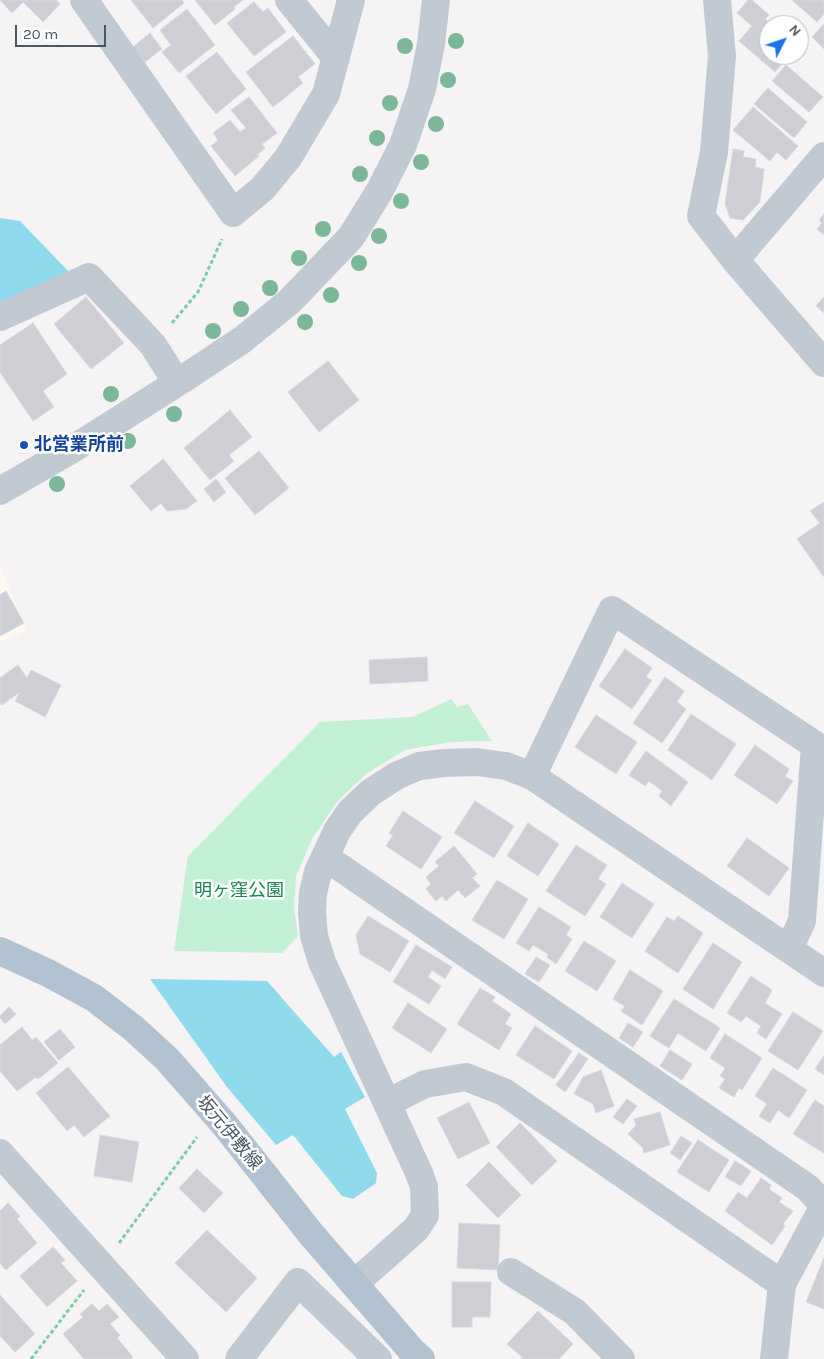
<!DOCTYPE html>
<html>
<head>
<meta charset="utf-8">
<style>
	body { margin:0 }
	#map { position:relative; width:824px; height:1359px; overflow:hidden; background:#f5f3f3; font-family:Karla,sans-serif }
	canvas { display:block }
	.north { position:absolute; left:759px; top:15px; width:50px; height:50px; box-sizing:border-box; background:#fff; border:1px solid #b7bbc0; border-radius:50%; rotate:49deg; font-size:14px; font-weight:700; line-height:20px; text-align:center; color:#4a5661 }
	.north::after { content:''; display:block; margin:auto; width:18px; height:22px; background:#1a73e8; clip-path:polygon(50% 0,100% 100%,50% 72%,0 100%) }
	.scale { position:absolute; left:15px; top:25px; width:91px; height:22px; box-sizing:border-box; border:2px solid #4a5661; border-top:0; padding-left:6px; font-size:15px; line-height:18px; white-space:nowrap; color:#4a5661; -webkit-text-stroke:4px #fff; paint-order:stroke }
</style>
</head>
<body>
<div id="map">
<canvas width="824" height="1359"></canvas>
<div class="north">N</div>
<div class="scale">20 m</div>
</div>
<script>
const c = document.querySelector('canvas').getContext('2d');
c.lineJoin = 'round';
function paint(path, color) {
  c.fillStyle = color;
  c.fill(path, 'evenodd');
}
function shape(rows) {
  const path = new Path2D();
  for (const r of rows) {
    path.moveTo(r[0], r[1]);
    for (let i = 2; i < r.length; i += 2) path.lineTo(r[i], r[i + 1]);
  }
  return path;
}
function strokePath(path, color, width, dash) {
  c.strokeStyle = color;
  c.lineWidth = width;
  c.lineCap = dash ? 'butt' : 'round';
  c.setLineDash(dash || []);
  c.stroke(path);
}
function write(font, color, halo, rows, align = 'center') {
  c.font = font + ' Karla,"Noto Sans JP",sans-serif';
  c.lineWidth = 5;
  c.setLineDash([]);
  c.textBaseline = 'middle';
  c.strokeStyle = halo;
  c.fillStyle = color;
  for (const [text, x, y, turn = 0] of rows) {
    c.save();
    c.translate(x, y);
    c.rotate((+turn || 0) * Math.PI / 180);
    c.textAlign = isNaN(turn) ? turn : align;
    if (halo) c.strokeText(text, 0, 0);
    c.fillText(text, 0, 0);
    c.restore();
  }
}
paint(shape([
	[0,565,27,630,0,642]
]), '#fdf9ef');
paint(shape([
	[451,699,457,707,468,704,492,741,451,742,405,750,366,774,336,803,312,839,296,876,294,907,298,936,282,953,174,951,188,856,320,722,413,717]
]), '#c3f1d5');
paint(shape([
	[0,218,20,221,71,274,0,304],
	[150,979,267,981,334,1057,341,1052,365,1097,345,1109,377,1173,376,1183,353,1199,342,1196,293,1135,276,1145,227,1087]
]), '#90daee');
const building = shape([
	[0,0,56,0,60,4,43,22,23,2,12,13,0,0],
	[131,0,182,0,184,3,153,28,131,0],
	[195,0,243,0,234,7,235,9,215,25,195,0],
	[748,0,752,0,769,15,765,19,772,25,769,25,769,55,789,55,775,72,739,41,752,26,737,13,748,0],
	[792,0,824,0,824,14,817,22,792,0],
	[254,2,263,12,268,8,286,32,254,56,227,23,254,2],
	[187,9,215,45,179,73,162,52,171,45,160,30,187,9],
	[824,24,824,49,812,37,824,24],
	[150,33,162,49,145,62,133,47,150,33],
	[293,36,315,64,298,77,303,83,273,107,246,72,293,36],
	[217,52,246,89,216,114,186,76,217,52],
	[786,65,823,97,809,112,772,81,786,65],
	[768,88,807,122,794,138,754,104,768,88],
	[249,97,277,133,262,144,265,148,257,155,259,156,235,176,211,146,218,140,213,133,230,120,240,132,246,128,231,110,249,97],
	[753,107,798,146,786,160,777,152,770,161,733,130,753,107],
	[733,149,744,151,743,157,756,159,755,167,764,169,760,202,743,220,730,218,725,204,733,149],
	[824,214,824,235,817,229,822,223,819,220,824,214],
	[86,297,124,343,91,369,54,324,86,297],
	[824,297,824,313,816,306,824,297],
	[33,323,67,374,43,391,54,407,33,421,0,372,0,345,33,323],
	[328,361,359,400,319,432,288,392,328,361],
	[230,410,252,437,229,455,234,461,210,480,184,448,230,410],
	[259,451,289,488,255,515,225,478,259,451],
	[163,459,197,501,186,509,167,511,161,503,151,511,130,486,163,459],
	[216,479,226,492,214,502,204,489,216,479],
	[824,502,824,577,797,539,820,523,810,511,824,502],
	[6,591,24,623,0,636,0,595,6,591],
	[625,649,652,668,646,677,652,680,632,709,599,686,625,649],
	[427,657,428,681,370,684,369,660,427,657],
	[18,665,27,678,31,670,61,685,45,717,15,701,20,692,2,705,0,702,0,678,18,665],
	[665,677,684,691,677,702,686,709,662,743,633,723,665,677],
	[691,714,736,744,712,780,668,750,691,714],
	[596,715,637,742,616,774,575,747,596,715],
	[755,745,789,769,785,776,793,781,777,804,734,775,755,745],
	[646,751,688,782,671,806,659,796,662,791,649,781,645,786,629,775,646,751],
	[475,801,514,826,494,858,454,833,475,801],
	[403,811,442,837,421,869,386,846,393,835,389,833,403,811],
	[528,823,559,844,538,876,507,856,528,823],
	[747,838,789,868,769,896,727,866,747,838],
	[576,845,607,865,598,879,606,884,585,916,546,891,576,845],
	[454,846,477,874,472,878,480,886,465,898,458,890,446,901,442,896,436,901,426,889,431,884,426,877,439,866,435,862,454,846],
	[497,880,528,899,504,939,472,920,497,880],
	[622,883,654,904,632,938,600,917,622,883],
	[539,907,571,927,566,935,572,939,556,964,547,957,548,954,533,945,529,951,516,943,539,907],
	[368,916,409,941,390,972,360,954,356,935,368,916],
	[678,916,703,933,678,973,645,951,667,917,674,921,678,916],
	[584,941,616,961,597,991,565,971,584,941],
	[713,943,742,962,713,1009,683,989,713,943],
	[416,945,452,967,445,979,432,970,428,977,441,986,429,1004,393,982,416,945],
	[536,957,550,965,539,982,525,974,536,957],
	[630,970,663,991,642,1025,621,1011,625,1006,613,999,630,970],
	[751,976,772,990,765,1003,782,1014,766,1039,757,1033,761,1026,746,1016,741,1022,727,1013,751,976],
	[480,988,495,997,492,1001,511,1014,505,1024,512,1028,499,1050,457,1024,480,988],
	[674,999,720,1028,706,1051,678,1033,669,1048,650,1036,674,999],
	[408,1003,447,1029,431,1053,392,1028,408,1003],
	[9,1007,16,1014,5,1024,0,1018,0,1016,9,1007],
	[793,1012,823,1031,798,1070,768,1051,793,1012],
	[628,1023,643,1032,633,1047,619,1038,628,1023],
	[535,1026,572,1051,554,1079,516,1055,535,1026],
	[22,1027,32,1040,36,1037,58,1063,38,1079,36,1077,17,1091,0,1071,0,1045,22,1027],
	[60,1029,75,1047,59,1060,44,1042,60,1029],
	[725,1034,762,1058,742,1090,739,1088,734,1097,719,1088,725,1079,720,1076,725,1068,710,1058,725,1034],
	[670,1050,692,1064,682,1080,660,1066,670,1050],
	[579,1053,588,1059,565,1092,556,1085,579,1053],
	[824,1056,824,1075,815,1069,824,1056],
	[68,1067,110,1116,84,1137,74,1125,67,1131,36,1093,68,1067],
	[773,1068,807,1090,789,1118,778,1110,770,1123,759,1116,767,1104,755,1096,773,1068],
	[601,1070,614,1106,596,1113,593,1104,574,1094,583,1077,601,1070],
	[627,1099,637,1106,623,1124,613,1117,627,1099],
	[815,1100,824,1106,824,1153,793,1134,815,1100],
	[469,1102,490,1143,458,1159,437,1118,469,1102],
	[660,1112,670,1145,644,1153,643,1148,628,1134,636,1125,634,1119,660,1112],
	[520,1123,557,1161,532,1185,496,1147,520,1123],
	[100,1135,139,1142,132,1182,94,1176,100,1135],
	[681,1136,692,1143,680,1160,670,1153,681,1136],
	[698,1140,729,1160,709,1192,677,1172,698,1140],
	[735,1161,751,1171,741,1186,725,1177,735,1161],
	[489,1162,521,1195,498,1218,466,1185,489,1162],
	[197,1169,223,1193,204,1213,179,1188,197,1169],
	[761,1178,771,1185,769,1189,782,1198,779,1202,793,1211,783,1224,785,1226,772,1245,725,1211,738,1192,747,1198,761,1178],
	[8,1203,20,1216,17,1219,37,1243,6,1270,0,1263,0,1211,8,1203],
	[459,1223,500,1225,498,1270,457,1268,459,1223],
	[207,1230,257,1278,226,1312,175,1263,207,1230],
	[53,1247,65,1260,61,1263,77,1281,47,1307,20,1276,53,1247],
	[824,1258,824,1309,806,1302,824,1258],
	[452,1282,491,1282,490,1317,472,1317,472,1327,452,1327,452,1282],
	[0,1295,35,1334,15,1352,0,1336,0,1295],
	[92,1304,99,1311,107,1304,119,1317,110,1324,120,1335,117,1338,133,1357,130,1359,84,1359,63,1334,83,1317,80,1314,92,1304],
	[538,1311,573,1344,559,1359,520,1359,522,1357,507,1344,538,1311]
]);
paint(building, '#cdcfd5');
strokePath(building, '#d7d9de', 1);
strokePath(shape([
	[172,323,198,292,222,239],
	[119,1243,197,1137],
	[31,1359,84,1290]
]), '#7ad0a6', 3, [4, 2.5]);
strokePath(shape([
	[84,0,233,213,262,189,288,158,326,94,351,0],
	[289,0,336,58],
	[717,0,722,56,714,152,701,216,735,260,824,363],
	[735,260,824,156],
	[0,317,89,277,153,345,177,383],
	[0,491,71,450,177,383,242,340,290,301,351,237,379,192,403,145,422,89,431,44,436,0],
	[532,776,612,610,815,745,802,921,789,949],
	[325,857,808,1188,824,1206,782,1284],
	[387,1103,425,1084,466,1077,504,1092,782,1284,774,1359],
	[0,1153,185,1359],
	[511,1272,575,1312,621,1359],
	[354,1284,416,1229,425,1215,424,1187,419,1173,322,962,314,936,312,912,313,893,318,872,337,831,350,812,370,793,396,776,419,766,444,763,477,762,506,766,532,776,824,973],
	[239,1359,298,1282,378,1359]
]), '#c1cad2', 28);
strokePath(shape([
	[0,951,48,973,94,998,133,1028,167,1059,224,1124,311,1234,412,1351,421,1359]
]), '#b3c2d1', 28);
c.fillStyle = '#7bb799';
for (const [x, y] of [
	[456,41],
	[405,46],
	[448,80],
	[390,103],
	[436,124],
	[377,138],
	[421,162],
	[360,174],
	[401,201],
	[323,229],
	[379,236],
	[299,258],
	[359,263],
	[270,288],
	[331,295],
	[241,309],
	[305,322],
	[213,331],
	[111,394],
	[174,414],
	[128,441],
	[57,484]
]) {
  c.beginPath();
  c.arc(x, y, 8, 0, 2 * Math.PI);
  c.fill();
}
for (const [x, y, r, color] of [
	[24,445,5,"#1a4fb4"]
]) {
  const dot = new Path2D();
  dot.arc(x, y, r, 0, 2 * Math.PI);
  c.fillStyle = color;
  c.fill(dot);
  strokePath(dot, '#fff', 2);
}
write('bold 18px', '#164399', '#fff', [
	["北営業所前",34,445]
], 'left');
write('18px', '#17864f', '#fff', [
	["明ヶ窪公園",239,891]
]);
write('18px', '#4a5661', '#fff', [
	["坂元伊敷線",229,1133,50]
]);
</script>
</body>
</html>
